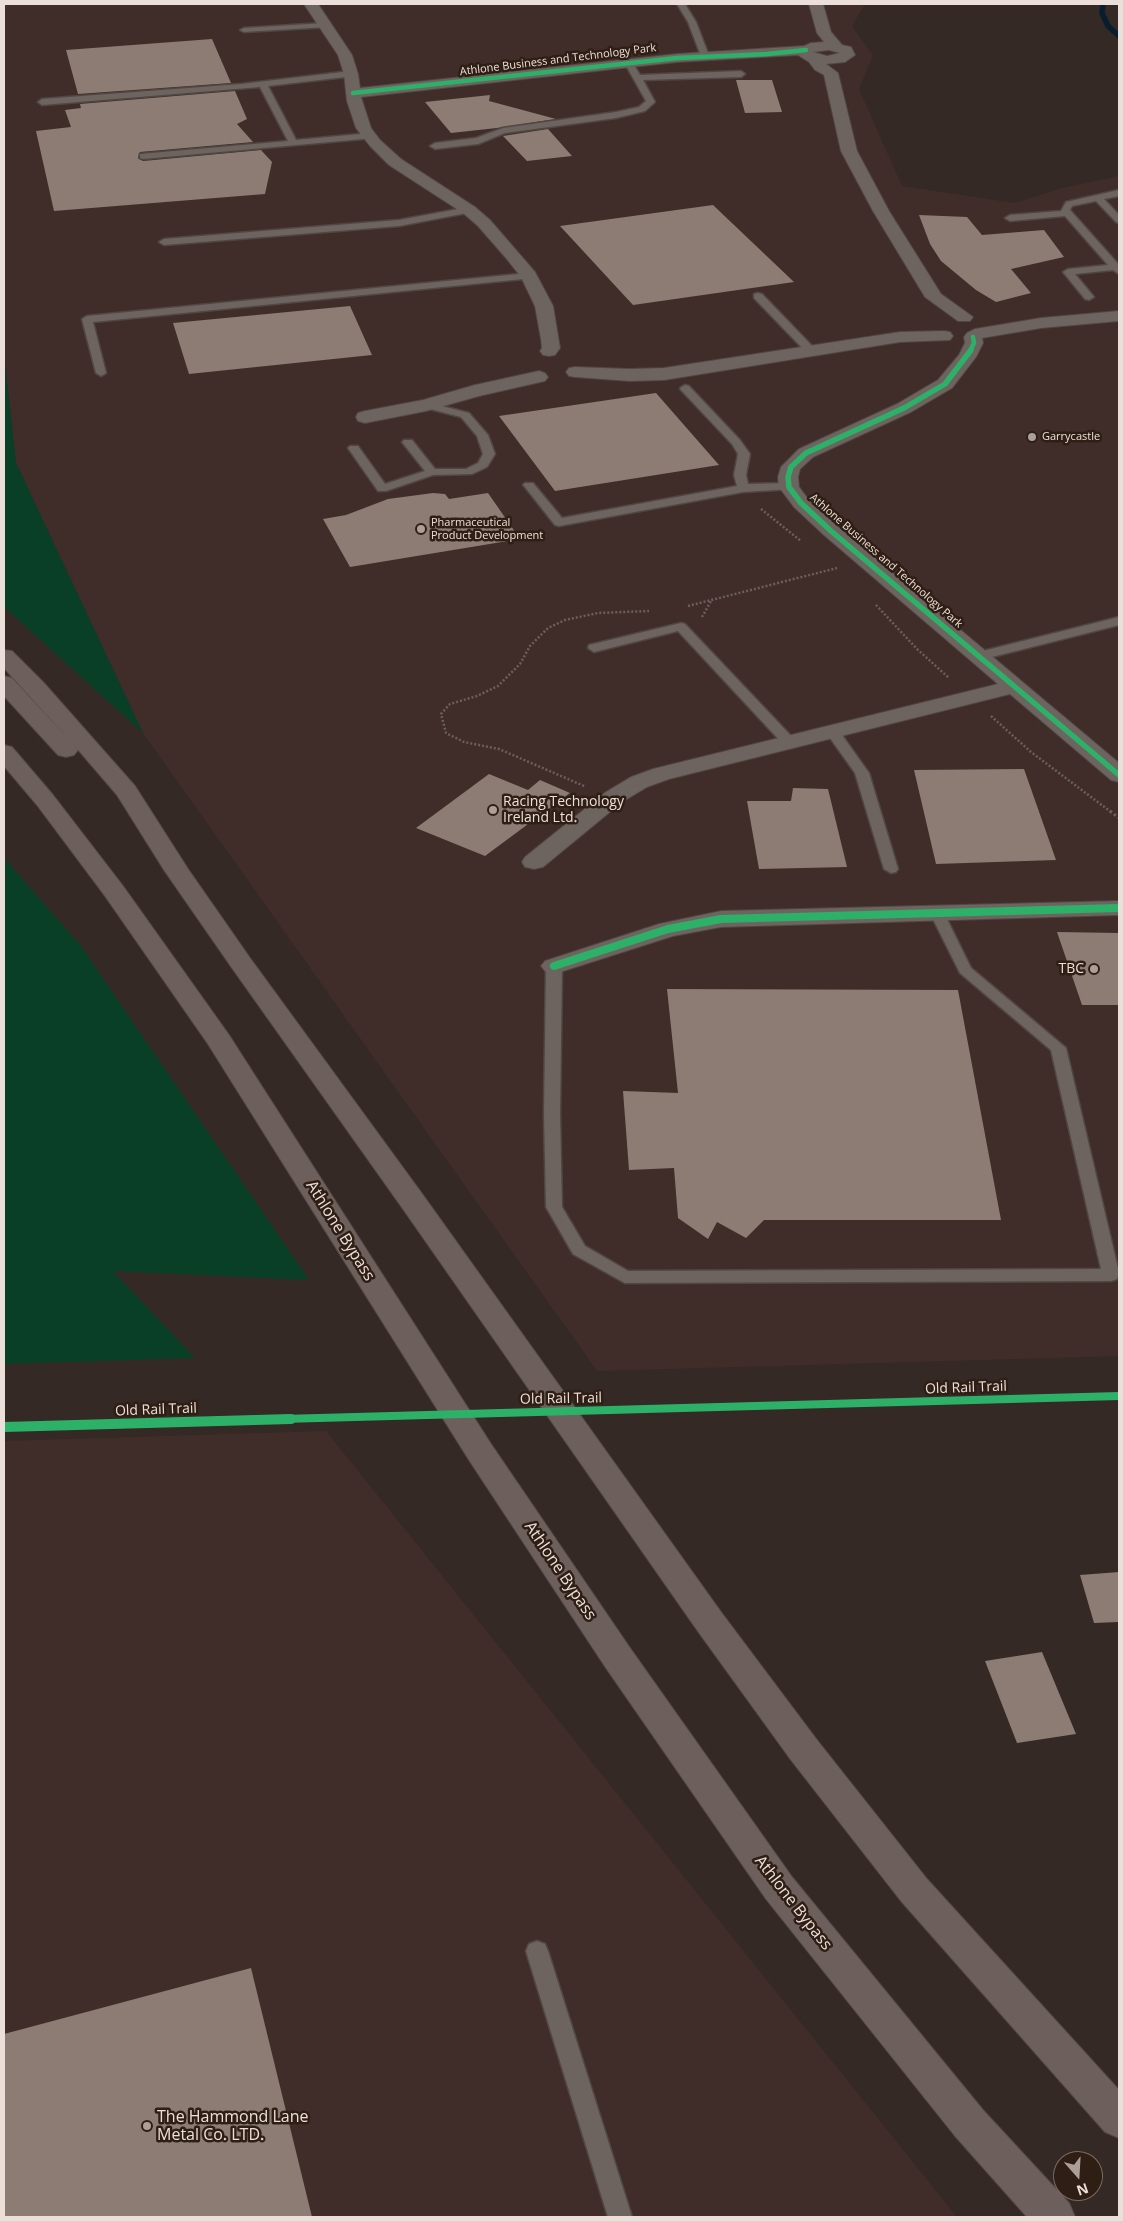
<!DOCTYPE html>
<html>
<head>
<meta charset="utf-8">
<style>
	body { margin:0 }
	#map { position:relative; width:1123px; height:2221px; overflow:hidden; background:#342924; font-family:"Open Sans",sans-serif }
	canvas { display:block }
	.frame { position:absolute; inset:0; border:5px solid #ecdfd9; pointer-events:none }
	.north { position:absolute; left:1053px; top:2151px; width:50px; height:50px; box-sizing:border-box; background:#2f1e14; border:1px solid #7b6b63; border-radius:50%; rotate:161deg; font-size:14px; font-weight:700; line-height:20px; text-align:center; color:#ecdfd9 }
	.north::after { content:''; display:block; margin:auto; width:18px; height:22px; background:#ac9f9a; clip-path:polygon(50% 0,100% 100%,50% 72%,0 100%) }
</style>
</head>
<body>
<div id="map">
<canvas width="1123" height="2221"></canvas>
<div class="frame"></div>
<div class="north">N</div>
</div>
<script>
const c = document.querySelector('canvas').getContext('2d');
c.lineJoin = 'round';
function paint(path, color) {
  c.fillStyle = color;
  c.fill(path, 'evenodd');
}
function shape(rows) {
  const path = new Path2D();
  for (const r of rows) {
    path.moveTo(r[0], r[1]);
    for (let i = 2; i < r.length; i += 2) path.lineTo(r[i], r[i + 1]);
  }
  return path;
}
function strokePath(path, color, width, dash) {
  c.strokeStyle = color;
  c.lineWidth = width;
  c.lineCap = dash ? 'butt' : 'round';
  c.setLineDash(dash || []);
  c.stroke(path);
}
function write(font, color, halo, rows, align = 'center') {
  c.font = font + ' "Open Sans",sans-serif';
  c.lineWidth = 5;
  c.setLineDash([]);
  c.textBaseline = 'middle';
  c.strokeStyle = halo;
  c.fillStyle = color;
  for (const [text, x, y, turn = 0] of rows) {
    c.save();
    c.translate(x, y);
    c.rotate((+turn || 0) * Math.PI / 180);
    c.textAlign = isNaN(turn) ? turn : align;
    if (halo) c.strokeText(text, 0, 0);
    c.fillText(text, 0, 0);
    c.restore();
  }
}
paint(shape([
	[4,4,865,4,852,26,873,55,859,89,902,186,1015,203,1062,188,1119,176,1119,1356,597,1371,143,733,16,463,4,356],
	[326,1431,957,2217,4,2217,4,1441]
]), '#402d2a');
paint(shape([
	[4,356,16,463,143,733,4,607],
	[4,858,81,946,309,1280,113,1271,195,1358,4,1364]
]), '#093f27');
strokePath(shape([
	[1103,4,1102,13,1108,26,1119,36]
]), '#071e2f', 5.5);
paint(shape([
	[212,39,231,83,78,94,66,50],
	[736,80,772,80,782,112,745,113],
	[235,91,247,119,237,124,253,142,140,152,138,158,143,161,261,150,272,162,265,194,54,211,36,131,71,127,65,110,81,108,80,104],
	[490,95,489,101,556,119,497,128,451,133,425,102],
	[548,129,572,156,527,161,503,136],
	[713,205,794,282,633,305,560,226],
	[919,215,967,217,982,235,1044,230,1064,257,1011,269,1031,293,996,302,976,290,941,261,930,244],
	[350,306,372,355,189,374,173,323],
	[656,393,719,465,555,491,499,416],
	[433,493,445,494,449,499,488,493,520,539,350,567,323,519,346,515,388,499],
	[1024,769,1056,860,936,864,914,770],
	[489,774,528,790,540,780,570,793,485,856,416,828],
	[793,788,828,789,847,867,759,869,747,801,791,801],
	[1057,932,1119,933,1119,1005,1082,1005],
	[667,989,958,990,1001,1220,764,1220,746,1238,717,1222,708,1239,678,1218,674,1168,629,1170,623,1091,678,1093],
	[1119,1572,1119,1622,1094,1623,1080,1575],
	[1042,1652,1076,1734,1017,1743,985,1661],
	[251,1968,312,2217,4,2217,4,2034]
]), '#8c7c73');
const lane = shape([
	[677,4,685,4,696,22,709,56,708,58,701,56,688,22,677,4],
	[325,23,329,25,328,27,244,32,240,30,244,28,325,23],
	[625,60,631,60,640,75,741,71,745,74,741,77,643,80,655,102,645,111,616,118,505,133,478,144,435,149,430,146,435,143,476,138,503,128,616,112,639,107,646,101,624,62,625,60],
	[351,71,355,74,354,76,268,86,296,140,371,133,376,136,374,138,143,159,140,158,140,154,288,141,260,87,42,105,38,102,42,99,241,84,351,71],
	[1119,190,1119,196,1104,199,1119,215,1119,223,1116,222,1096,201,1072,206,1070,210,1119,265,1119,274,1113,270,1075,274,1094,297,1089,300,1085,299,1063,272,1068,269,1108,265,1065,216,1010,221,1005,218,1010,215,1061,211,1066,202,1119,190],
	[469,207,472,208,472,212,399,226,164,245,159,242,164,239,399,220,469,207],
	[529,273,534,276,533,278,93,322,106,373,101,376,96,373,82,319,87,316,529,273],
	[758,293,762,294,815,349,816,351,815,353,807,353,754,298,754,294,758,293],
	[685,385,689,386,740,440,750,454,746,475,748,484,789,483,793,485,795,487,793,489,743,492,559,526,555,525,525,487,523,485,525,483,533,483,562,518,737,486,734,475,738,454,732,444,681,390,680,388,685,385],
	[426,402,469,413,488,435,495,454,487,467,472,474,433,475,386,491,378,491,348,448,350,446,358,446,385,484,425,471,402,442,404,440,412,440,435,469,466,469,478,463,483,454,477,436,461,417,422,407,420,405,422,403,426,402],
	[1119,617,1119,625,980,660,974,656,975,653,1119,617],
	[681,623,685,624,794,739,796,742,794,745,784,745,678,631,594,652,588,648,589,645,681,623],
	[832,727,837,728,869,773,898,869,896,872,891,873,884,869,855,773,825,731,832,727],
	[937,909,942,910,944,913,971,968,1066,1048,1119,1273,1117,1279,1111,1281,625,1283,573,1254,546,1207,544,1114,546,966,549,963,554,961,559,963,562,966,560,1114,562,1207,585,1246,628,1271,1101,1269,1051,1050,960,973,930,913,932,910,937,909],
	[537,1941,545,1944,548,1951,632,2217,608,2217,526,1951,529,1944,537,1941]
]);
const street = shape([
	[304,4,318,4,352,55,358,74,360,88,677,54,804,46,811,43,824,42,817,33,809,4,823,4,831,32,842,45,851,47,855,55,845,62,826,64,838,73,857,151,889,211,941,294,973,317,970,321,958,321,925,297,873,211,841,151,824,75,815,70,809,62,798,55,677,62,361,97,371,128,380,140,401,159,475,207,490,220,535,272,553,306,560,348,555,355,549,356,543,355,540,351,542,348,541,339,535,306,521,277,506,258,478,226,463,213,389,165,370,146,356,128,347,101,344,74,338,55,304,4],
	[829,50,840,53,827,56,813,52,829,50],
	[1119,311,1119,321,1041,328,982,338,983,343,976,357,952,388,911,412,813,457,800,469,798,477,799,487,808,499,838,527,1119,763,1119,782,1111,780,1010,694,669,779,647,787,622,802,543,867,534,869,525,867,522,862,525,857,606,792,631,777,653,769,998,684,824,535,794,507,779,487,778,477,781,467,799,449,897,404,938,380,959,355,965,343,964,337,967,333,975,329,1041,318,1119,311],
	[944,331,950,332,953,336,950,340,900,342,664,380,630,381,575,377,569,376,566,372,569,368,575,367,630,369,664,368,900,332,944,331],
	[539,371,545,373,548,377,545,381,479,396,426,411,365,423,358,421,356,417,358,413,365,411,423,400,475,385,539,371],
	[1119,901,1119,915,721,927,673,936,554,974,545,971,541,966,545,961,659,924,721,911,1119,901]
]);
const highway = shape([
	[4,650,12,651,44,683,135,786,188,869,250,958,423,1195,721,1612,817,1740,927,1879,1119,2090,1119,2138,1105,2132,901,1901,791,1760,697,1630,403,1209,232,968,164,870,117,795,74,745,78,750,74,755,66,757,58,755,4,696,4,676,12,678,73,744,4,668,4,650],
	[4,745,12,747,53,795,123,886,229,1035,491,1444,630,1648,792,1877,983,2110,1069,2203,1075,2217,1027,2217,955,2136,766,1899,606,1668,469,1460,208,1044,105,896,37,805,4,766,4,745]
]);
strokePath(lane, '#514742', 3);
strokePath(street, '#514742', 2);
strokePath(highway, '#514742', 2);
strokePath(shape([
	[761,509,801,541],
	[876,605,917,649,949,678],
	[688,606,837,568],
	[702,617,711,601],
	[991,716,1031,752,1111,812],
	[584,786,499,749,464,742,446,733,441,714,450,704,477,696,498,686,520,664,530,646,548,628,565,620,598,613,649,611]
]), '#68605b', 2.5, [2, 2]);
strokePath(shape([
	[1110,811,1119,818]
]), '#68605b', 3, [2.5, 2.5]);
paint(lane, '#6d6460');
paint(street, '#6d6460');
paint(highway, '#6d5f5c');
strokePath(shape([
	[353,93,677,58,767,54,806,50],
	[970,351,974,343,973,337]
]), '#2db169', 4.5);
strokePath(shape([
	[971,350,945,384,904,408,806,453,791,467,788,477,789,487,801,503,831,531,1119,775]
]), '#2db169', 5.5);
strokePath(shape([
	[554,966,668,929,721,919,1119,908],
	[246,1420,1119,1396]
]), '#2db169', 8);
strokePath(shape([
	[4,1427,291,1419]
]), '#2db169', 10);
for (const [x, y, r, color] of [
	[1032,437,5,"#ac9f9a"],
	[421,529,5,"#ac9f9a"],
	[493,810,5,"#ac9f9a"],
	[1094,969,5,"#ac9f9a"],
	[147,2126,5,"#ac9f9a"]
]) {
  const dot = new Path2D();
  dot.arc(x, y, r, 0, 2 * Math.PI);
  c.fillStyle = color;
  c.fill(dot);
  strokePath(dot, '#2f1e14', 2);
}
write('11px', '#ecdfd9', '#2f1e14', [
	["Athlone Business and Technology Park",558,60,-7],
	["Athlone Business and Technology Park",886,561,41]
]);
write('11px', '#ecdfd9', '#2f1e14', [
	["Garrycastle",1042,437],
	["Pharmaceutical",431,523],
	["Product Development",431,536]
], 'left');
write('14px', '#ecdfd9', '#2f1e14', [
	["Racing Technology",503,802],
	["Ireland Ltd.",503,818],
	["TBC",1084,969,"right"]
], 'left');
write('14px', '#ecdfd9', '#2f1e14', [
	["Old Rail Trail",966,1388,-2],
	["Old Rail Trail",561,1399,-1],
	["Old Rail Trail",156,1410,-2]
]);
write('16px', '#ecdfd9', '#2f1e14', [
	["Athlone Bypass",340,1231,58],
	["Athlone Bypass",560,1571,56],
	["Athlone Bypass",793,1903,52]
]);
write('16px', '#ecdfd9', '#2f1e14', [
	["The Hammond Lane",157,2117],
	["Metal Co. LTD.",157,2135]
], 'left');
</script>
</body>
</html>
